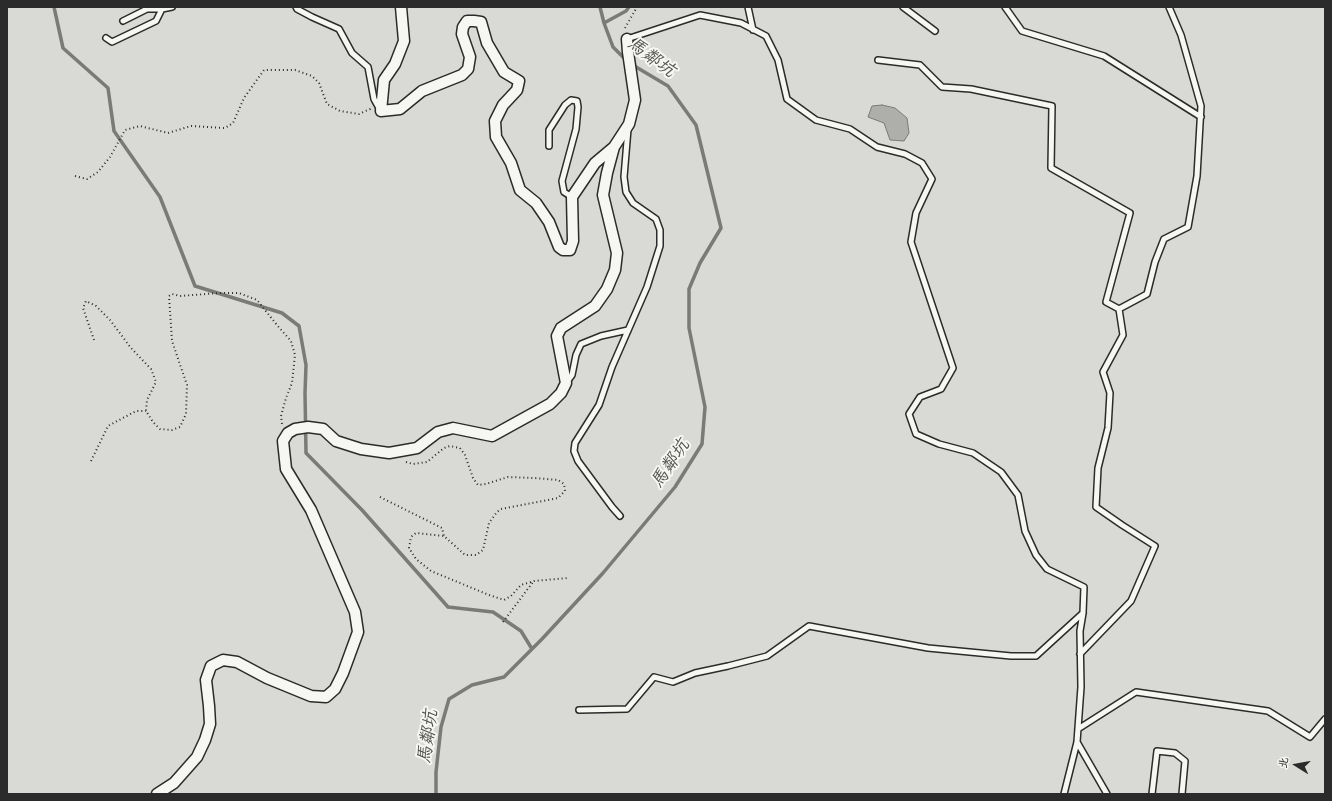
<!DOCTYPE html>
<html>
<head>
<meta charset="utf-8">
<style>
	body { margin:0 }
	#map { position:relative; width:1332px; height:801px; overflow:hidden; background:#f6f6f2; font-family:"Indie Flower","LXGW WenKai TC",sans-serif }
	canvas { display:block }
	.frame { position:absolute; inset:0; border:8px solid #2b2b2b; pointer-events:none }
	.north { position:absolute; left:1276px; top:745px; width:40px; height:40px; -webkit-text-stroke:3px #f6f6f2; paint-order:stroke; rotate:281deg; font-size:11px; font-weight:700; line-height:16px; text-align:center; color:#2b2b2b }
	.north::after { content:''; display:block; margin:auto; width:14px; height:18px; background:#2b2b2b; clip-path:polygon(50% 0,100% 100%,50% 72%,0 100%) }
</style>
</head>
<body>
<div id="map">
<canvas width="1332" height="801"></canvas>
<div class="frame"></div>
<div class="north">北</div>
</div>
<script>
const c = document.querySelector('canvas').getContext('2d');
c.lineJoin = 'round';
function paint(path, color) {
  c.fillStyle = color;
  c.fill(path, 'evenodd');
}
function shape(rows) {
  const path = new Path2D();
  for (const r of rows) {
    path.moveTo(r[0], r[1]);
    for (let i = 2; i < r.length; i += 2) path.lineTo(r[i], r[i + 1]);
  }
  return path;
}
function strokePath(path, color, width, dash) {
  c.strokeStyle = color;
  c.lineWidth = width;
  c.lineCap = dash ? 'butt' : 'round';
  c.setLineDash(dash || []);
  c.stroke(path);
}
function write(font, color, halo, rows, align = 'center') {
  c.font = font + ' "Indie Flower","LXGW WenKai TC",sans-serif';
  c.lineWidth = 4;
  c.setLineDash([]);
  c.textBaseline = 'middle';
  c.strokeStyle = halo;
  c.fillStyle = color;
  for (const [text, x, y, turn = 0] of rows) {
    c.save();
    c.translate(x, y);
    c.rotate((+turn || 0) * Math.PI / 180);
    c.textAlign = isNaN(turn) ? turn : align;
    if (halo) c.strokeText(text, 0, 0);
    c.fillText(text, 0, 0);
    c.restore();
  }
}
paint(shape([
	[7,7,1325,7,1325,794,7,794]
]), '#d9d9d5');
const water = shape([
	[882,105,895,108,907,118,909,133,904,141,890,140,884,123,868,117,872,106,882,105]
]);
paint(water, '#aeaeab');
strokePath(water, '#7a7a78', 1);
strokePath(shape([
	[54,7,63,48,108,88,114,131,160,197,195,286,282,313,299,326,306,365,305,393,306,453,362,510,448,607,493,612,521,631,532,649],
	[600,7,604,23,613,47,626,60],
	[604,23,626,11,629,7],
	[436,794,436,772,441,727,449,699,472,685,504,677,542,639,603,573,675,487,702,444,705,407,689,328,689,289,700,263,721,228,696,125,668,86,631,64]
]), '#7a7a78', 3.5);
const lane = shape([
	[296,7,297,9,312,17,339,29,352,53,368,67,374,99,379,108],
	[748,7,753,30],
	[903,7,935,31],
	[1005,7,1022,31,1104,56,1201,117],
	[123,21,147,9,162,9],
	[106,38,112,42,156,21,162,9,172,7],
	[627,39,700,15,741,23,766,36,778,60,787,99,816,120,850,129,877,147,905,154,922,163,932,179,916,213,911,242,953,368,941,389,920,397,909,414,916,434,939,444,973,453,1001,472,1018,495,1025,531,1036,555,1047,569,1084,587,1083,613,1080,631,1081,687,1077,742,1064,794],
	[878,60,920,65,942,87,971,89,1052,106,1051,168,1130,213,1106,302,1119,309],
	[549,146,549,130,565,105,571,100,577,101,578,107,576,129,562,181,564,192,572,197],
	[566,383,572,375,576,355,581,344,601,336,628,330],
	[620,516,612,507,578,461,574,451,575,443,599,405,612,367,647,287,660,246,660,230,656,219,633,203,626,192,624,177,628,129],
	[1080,654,1131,601,1155,546,1122,525,1096,507,1098,468,1108,428,1110,393,1103,372,1123,335,1119,309,1147,294,1155,262,1164,239,1188,227,1197,176,1201,106,1181,35,1169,7],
	[579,710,627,709,654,677,673,682,695,673,728,666,767,656,809,626,928,648,1011,656,1036,656,1083,613],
	[1078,729,1136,692,1268,711,1310,737,1325,719],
	[1077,742,1107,794],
	[1152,794,1157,751,1175,753,1185,761,1182,794]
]);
const street = shape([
	[401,7,404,41,395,64,384,80,381,111,400,109,422,91,462,75,468,69,470,57,462,34,463,27,467,21,474,21,481,22,487,43,504,72,519,81,517,90,503,105,495,121,496,137,511,163,520,190,536,203,549,222,559,247,563,250,570,250,573,241,572,197,595,163,614,147],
	[157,794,174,783,197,757,205,740,210,724,209,706,206,680,211,666,223,660,237,662,267,678,311,696,326,697,335,689,343,673,358,632,355,612,311,510,286,469,283,441,288,433,295,429,308,427,323,429,336,441,361,449,389,453,417,448,438,432,453,428,492,436,550,404,561,393,566,383,557,336,561,328,595,306,607,289,615,270,617,253,603,195,607,173,614,147,629,124,635,100,628,52,627,39]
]);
strokePath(lane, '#2b2b2b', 8);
strokePath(street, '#2b2b2b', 13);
strokePath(shape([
	[625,28,637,7],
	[75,176,87,179,98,172,110,157,125,130,140,126,168,133,191,126,225,128,233,123,244,98,264,70,295,70,312,76,319,83,327,104,340,111,359,114,370,109,370,107],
	[94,340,83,308,86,301,96,306,110,320,131,348,151,369,156,382,147,400,146,411,153,422,160,429,172,430,180,427,186,414,187,385,172,341,169,296,172,294,180,296,219,293,239,293,257,300,277,325,291,341,295,355,292,383,286,398,281,416,282,424],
	[91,461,108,426,136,411,146,411],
	[406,462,413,464,427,462,444,448,450,446,460,448,465,455,473,478,478,485,486,484,508,477,534,478,558,480,564,484,565,491,558,498,501,509,497,512,489,523,483,550,476,555,465,555,444,536,416,533,411,537,409,548,416,559,431,571,489,595,504,600,511,596,521,585,534,581,568,578],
	[380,497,442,528,444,536],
	[503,622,533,582]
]), '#2b2b2b', 2, [1, 3]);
strokePath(lane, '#f6f6f2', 5);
strokePath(street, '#f6f6f2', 10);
write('italic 18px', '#525251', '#f6f6f2', [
	["馬鄰坑",650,59,36],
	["馬鄰坑",672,465,-56],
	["馬鄰坑",430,737,-82]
]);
</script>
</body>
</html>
